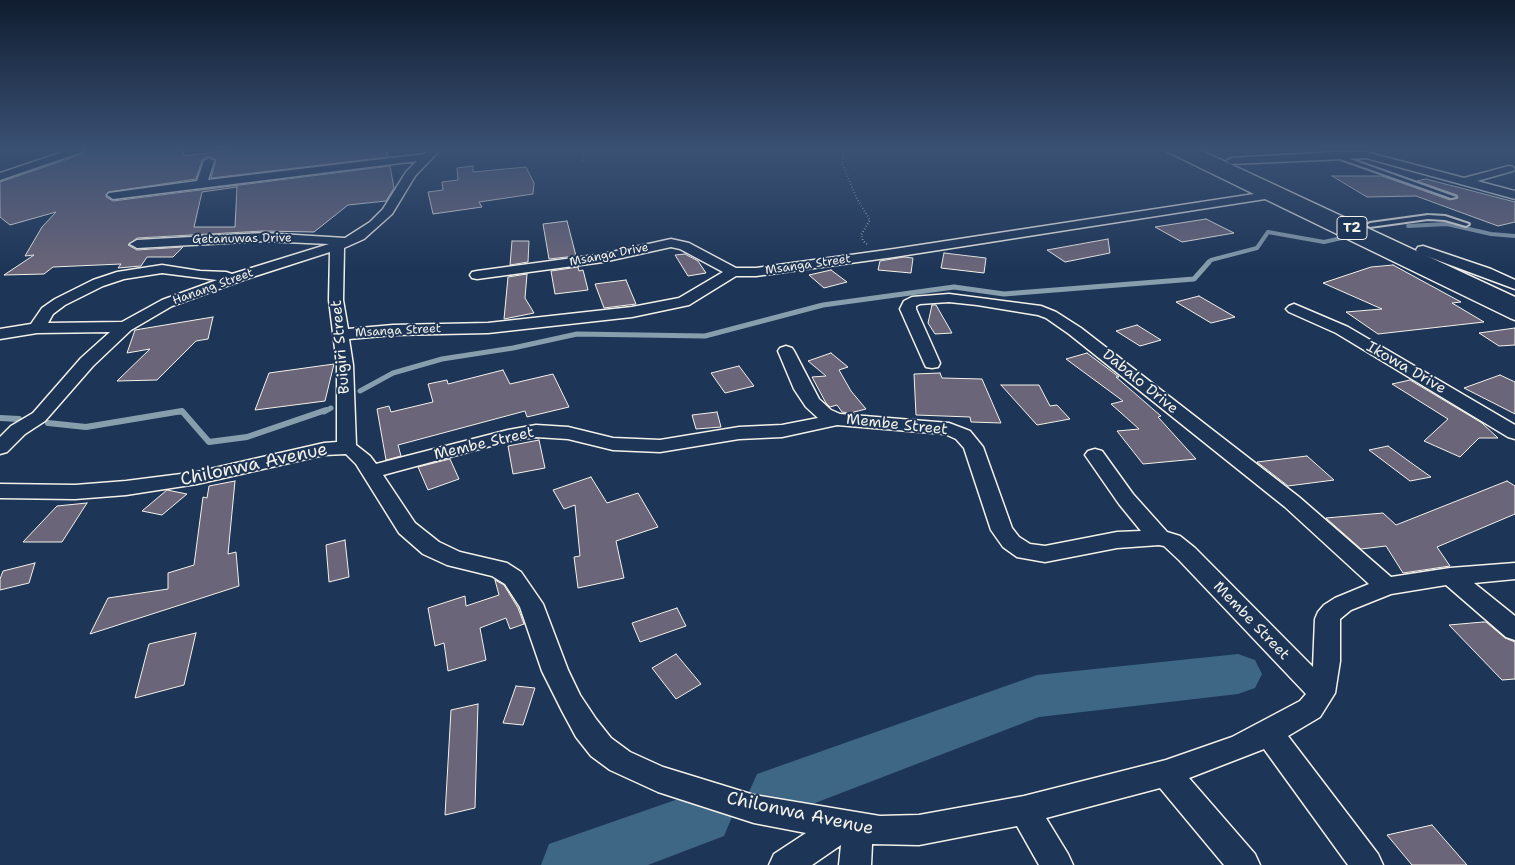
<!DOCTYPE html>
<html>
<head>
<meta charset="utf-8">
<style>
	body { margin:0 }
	canvas { display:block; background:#1d3557 }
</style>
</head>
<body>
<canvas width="1515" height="865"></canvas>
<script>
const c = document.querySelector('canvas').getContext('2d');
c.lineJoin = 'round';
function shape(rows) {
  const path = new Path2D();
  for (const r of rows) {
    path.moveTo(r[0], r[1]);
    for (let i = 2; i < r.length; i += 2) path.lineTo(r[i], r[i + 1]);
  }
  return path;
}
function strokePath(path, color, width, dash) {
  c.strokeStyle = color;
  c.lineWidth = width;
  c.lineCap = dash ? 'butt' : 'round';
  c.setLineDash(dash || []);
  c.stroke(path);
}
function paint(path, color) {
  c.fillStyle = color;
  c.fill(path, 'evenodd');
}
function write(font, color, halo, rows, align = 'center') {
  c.font = font + ' "Shantell Sans",sans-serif';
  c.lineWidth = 4;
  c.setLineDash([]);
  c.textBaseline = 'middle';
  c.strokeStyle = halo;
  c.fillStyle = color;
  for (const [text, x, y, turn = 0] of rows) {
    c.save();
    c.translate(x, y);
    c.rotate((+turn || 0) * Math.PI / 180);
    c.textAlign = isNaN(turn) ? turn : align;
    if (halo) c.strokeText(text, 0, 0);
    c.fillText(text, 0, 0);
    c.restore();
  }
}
strokePath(shape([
	[1408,226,1447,224,1491,234,1515,236],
	[1208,263,1211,260,1257,248,1268,232,1324,242,1346,237]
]), '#879ead', 4);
strokePath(shape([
	[360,391,393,373,442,359,513,348,577,334,705,336,823,305,954,287,1004,294,1194,279,1209,262],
	[178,412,183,412],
	[324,412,331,408]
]), '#879ead', 5);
strokePath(shape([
	[0,418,19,419],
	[48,423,86,427,182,411,209,442,247,437,326,410]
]), '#879ead', 6);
paint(shape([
	[1238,654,1255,660,1262,674,1255,688,1238,694,1039,717,776,818,757,810,749,792,757,774,1037,675,1238,654],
	[704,790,724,798,732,817,724,836,648,865,541,865,549,844,704,790]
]), '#3e6785');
const building = shape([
	[85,150,183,150,184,156,230,150,387,150,388,157,211,178,216,160,208,156,202,160,196,179,108,192,106,197,113,201,390,166,394,188,386,201,348,205,314,232,263,231,137,238,128,245,137,250,183,247,173,257,147,257,141,266,118,268,121,264,53,267,44,274,4,275,34,255,25,256,42,227,56,212,10,225,0,217,0,182,83,154,85,150],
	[237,187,235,227,194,227,202,192,237,187],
	[473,166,473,172,526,167,534,183,533,194,479,202,482,207,433,214,428,192,443,190,442,182,458,180,457,168,473,166],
	[1332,176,1382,176,1450,200,1458,198,1457,195,1417,181,1426,179,1515,202,1515,222,1498,226,1416,196,1367,197,1332,176],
	[1206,219,1234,233,1182,242,1155,227,1206,219],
	[567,221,576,256,549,259,543,224,567,221],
	[1108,239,1110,253,1065,262,1047,250,1108,239],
	[512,241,529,241,528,262,510,265,512,241],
	[944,253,986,258,984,273,941,268,944,253],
	[685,254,698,261,706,273,688,276,675,255,685,254],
	[904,257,913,258,911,273,878,270,880,261,904,257],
	[1393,265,1461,302,1452,303,1484,322,1378,334,1346,312,1382,309,1323,283,1371,267,1393,265],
	[578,267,579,271,583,270,588,290,555,294,551,271,578,267],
	[831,270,847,282,824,288,809,275,831,270],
	[527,274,525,298,534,313,504,319,508,277,527,274],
	[626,280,636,304,604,308,595,284,626,280],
	[1199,296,1235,317,1211,323,1176,302,1199,296],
	[932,305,936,305,952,333,935,334,928,323,932,305],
	[213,317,208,339,196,341,157,380,117,381,150,349,127,353,135,330,213,317],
	[1137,325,1161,340,1140,346,1116,331,1137,325],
	[1515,328,1515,345,1499,346,1479,333,1515,328],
	[831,353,848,367,839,370,851,391,866,409,850,413,842,412,837,405,830,407,826,403,812,377,826,376,808,361,831,353],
	[1087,353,1119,377,1116,377,1161,416,1158,417,1196,459,1143,464,1117,431,1139,429,1111,404,1123,401,1066,359,1087,353],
	[334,364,325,401,255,410,269,373,334,364],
	[739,366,754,386,725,393,711,373,739,366],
	[503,370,510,384,553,374,569,407,527,417,525,411,398,445,401,456,386,460,377,409,389,406,391,412,433,402,428,384,447,380,448,384,503,370],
	[940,373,942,378,982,379,1001,423,971,422,970,417,916,415,914,374,940,373],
	[1500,375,1515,382,1515,414,1464,388,1500,375],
	[1410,380,1482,423,1498,438,1479,438,1460,457,1424,441,1448,419,1392,384,1410,380],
	[1001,385,1039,385,1050,406,1057,405,1070,419,1037,425,1001,385],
	[717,412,721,427,696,429,692,415,717,412],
	[539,440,545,468,513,474,508,446,539,440],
	[1388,446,1410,462,1431,477,1410,481,1369,450,1388,446],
	[1307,456,1334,480,1288,486,1257,462,1307,456],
	[450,459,459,479,428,490,418,467,450,459],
	[591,477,607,503,638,493,658,527,616,541,624,578,578,588,574,557,580,556,575,505,564,509,553,490,591,477],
	[235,481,228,554,236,552,239,586,90,634,108,598,168,589,168,573,194,565,203,497,207,498,209,486,235,481],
	[1507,481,1515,486,1515,514,1437,547,1450,566,1403,573,1386,546,1361,549,1326,518,1383,513,1396,525,1507,481],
	[167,490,187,494,162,515,142,511,167,490],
	[87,503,62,542,23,542,57,506,87,503],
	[345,540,349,577,329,582,326,545,345,540],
	[35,563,29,583,0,590,0,579,3,571,35,563],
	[495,580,504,585,518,608,524,624,510,629,506,618,480,628,486,660,448,671,444,643,435,646,428,608,465,596,466,606,499,595,495,580],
	[677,608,686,626,640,642,632,623,677,608],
	[1483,622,1486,622,1505,638,1515,642,1515,679,1502,680,1449,625,1483,622],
	[196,633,184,685,135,698,149,644,196,633],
	[676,654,701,684,676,699,652,668,676,654],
	[516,686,535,688,523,725,503,723,516,686],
	[478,704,475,808,445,815,451,710,478,704],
	[1432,825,1467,865,1412,865,1387,835,1432,825]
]);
paint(building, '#6b6579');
strokePath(building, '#f4f1e8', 1);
const lane = shape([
	[1332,154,1336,154,1456,197,1451,198,1332,156,1332,154],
	[1428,215,1445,216,1469,224,1466,226,1445,220,1428,219,1370,227,1367,225,1370,223,1428,215]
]);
const street = shape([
	[69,150,83,150,82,152,0,180,0,173,69,150],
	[429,150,440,150,415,176,392,214,364,239,344,248,343,300,348,329,393,325,488,323,632,307,679,298,723,272,680,249,671,247,603,262,477,279,472,278,470,275,472,272,477,271,603,254,671,239,689,243,736,268,756,268,894,249,1254,194,1168,152,1167,150,1180,150,1268,192,1285,191,1287,193,1285,195,1279,197,1515,309,1515,320,1510,318,1265,199,894,257,756,276,736,276,689,305,632,317,488,333,393,335,349,339,353,365,356,445,370,456,376,464,508,430,536,425,568,427,613,438,660,440,739,427,782,425,818,418,806,407,794,389,778,351,780,348,786,346,792,348,794,351,819,399,831,410,840,414,949,423,970,431,983,447,1012,528,1019,537,1030,544,1045,546,1117,532,1141,531,1119,504,1085,455,1088,451,1095,449,1102,451,1133,494,1167,532,1180,536,1195,548,1313,667,1315,619,1318,612,1324,605,1335,598,1369,584,1285,507,1069,334,1046,318,1038,315,977,305,949,302,920,304,916,306,916,309,940,363,938,367,932,368,926,367,924,363,900,309,904,301,912,297,949,294,1041,306,1056,312,1081,328,1299,497,1391,577,1450,568,1515,563,1515,579,1474,583,1515,616,1515,640,1506,637,1446,585,1391,594,1351,610,1340,619,1340,661,1335,693,1320,717,1288,736,1378,854,1383,865,1348,865,1264,749,1189,778,1255,854,1260,865,1224,865,1160,788,1046,818,1068,854,1073,865,1039,865,1017,826,919,845,872,844,871,865,839,865,841,845,812,865,769,865,774,854,806,833,754,823,658,792,610,770,591,756,576,737,562,711,542,671,520,607,505,584,492,576,447,565,423,554,399,533,356,464,346,454,324,455,197,484,126,495,75,499,0,498,0,484,75,485,126,481,197,472,324,443,337,442,337,365,329,300,330,252,243,280,172,306,131,330,93,366,45,421,25,434,7,452,0,454,0,437,11,426,33,413,81,358,110,332,37,333,0,339,0,329,31,324,42,308,55,299,93,280,117,272,162,265,200,271,226,272,232,274,329,244,263,241,137,248,130,244,137,240,263,233,345,238,370,222,383,209,406,172,417,161,113,199,107,195,109,193,197,181,204,161,209,158,214,161,208,180,425,154,429,150],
	[162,273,217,280,162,300,122,322,48,323,53,314,65,305,103,286,124,279,162,273],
	[837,425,945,434,956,439,964,448,991,530,1003,547,1017,557,1045,562,1117,548,1159,545,1164,546,1179,560,1306,694,1300,701,1232,737,1166,760,1024,796,919,815,880,816,754,795,663,767,630,752,611,738,596,719,580,695,568,670,543,604,521,572,507,563,460,552,439,542,415,523,383,475,509,441,536,437,568,439,613,450,660,452,739,439,782,437,837,425],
	[1334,152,1366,152,1464,178,1509,166,1513,167,1515,169,1513,171,1477,181,1515,191,1515,199,1366,158,1231,164,1226,161,1231,158,1334,152],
	[1423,246,1491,269,1515,280,1515,289,1418,253,1416,250,1418,247,1423,246],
	[1294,304,1348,327,1515,425,1515,439,1508,437,1336,333,1289,312,1286,309,1289,306,1294,304]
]);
const highway = shape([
	[1180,150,1200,150,1515,297,1515,312,1507,310,1183,153,1180,150]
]);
strokePath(lane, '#f4f1e8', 4);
strokePath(street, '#f4f1e8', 3);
strokePath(highway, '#f4f1e8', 3);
strokePath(shape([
	[844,150,842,163,857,199,870,220,861,235,863,241,867,244],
	[582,161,585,150]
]), '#f4f1e8', 2, [0.5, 2.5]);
paint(lane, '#1d3557');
paint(street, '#1d3557');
paint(highway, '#1d3557');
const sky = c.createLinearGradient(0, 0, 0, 271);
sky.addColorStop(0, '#101d30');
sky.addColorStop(0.55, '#3a5174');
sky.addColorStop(1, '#3a517400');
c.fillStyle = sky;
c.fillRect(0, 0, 1515, 271);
write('12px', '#f4f1e8', '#1d3557', [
	["Getanuwas Drive",242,239,-1],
	["Msanga Drive",609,255,-11],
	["Msanga Street",808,265,-8],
	["Hanang Street",213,287,-20],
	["Msanga Street",398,331,-3]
]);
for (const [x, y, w] of [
	[1352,228,30]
]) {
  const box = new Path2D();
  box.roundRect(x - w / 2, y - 11.5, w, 23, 4);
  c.fillStyle = '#1d3557';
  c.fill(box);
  strokePath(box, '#f4f1e8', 1);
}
write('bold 14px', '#f4f1e8', null, [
	["T2",1352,228]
]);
write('15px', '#f4f1e8', '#1d3557', [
	["Buigiri Street",341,347,-95],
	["Ikowa Drive",1406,368,30],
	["Dabalo Drive",1140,382,39],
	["Membe Street",897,425,6],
	["Membe Street",484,444,-13],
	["Membe Street",1251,621,46]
]);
write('18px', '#f4f1e8', '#1d3557', [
	["Chilonwa Avenue",254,465,-12],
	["Chilonwa Avenue",800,814,12]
]);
</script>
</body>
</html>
